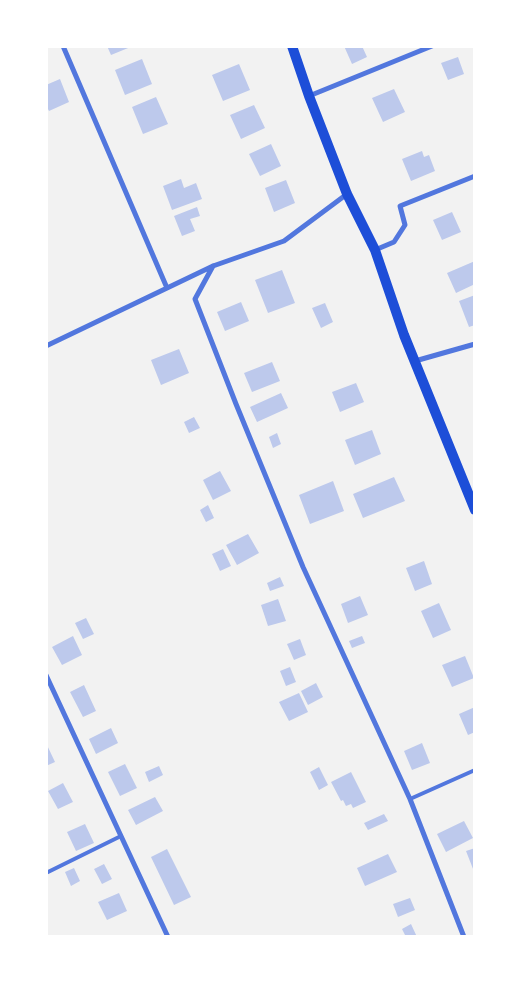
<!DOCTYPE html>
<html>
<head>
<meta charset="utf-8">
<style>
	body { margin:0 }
	#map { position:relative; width:521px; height:983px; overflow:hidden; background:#f2f2f2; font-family:"Roboto Serif",serif }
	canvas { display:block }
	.frame { position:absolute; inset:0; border:48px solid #fff; pointer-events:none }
</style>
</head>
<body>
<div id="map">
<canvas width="521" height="983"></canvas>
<div class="frame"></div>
</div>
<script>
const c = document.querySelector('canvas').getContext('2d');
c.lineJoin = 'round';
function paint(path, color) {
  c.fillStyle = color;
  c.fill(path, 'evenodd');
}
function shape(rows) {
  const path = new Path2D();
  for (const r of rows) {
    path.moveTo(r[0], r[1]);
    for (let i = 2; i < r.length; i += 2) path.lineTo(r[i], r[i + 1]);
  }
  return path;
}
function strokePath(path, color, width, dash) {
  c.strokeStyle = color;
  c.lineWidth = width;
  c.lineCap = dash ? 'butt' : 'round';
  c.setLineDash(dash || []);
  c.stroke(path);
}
paint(shape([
	[107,46,133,46,111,55],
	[344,46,362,46,367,57,352,64],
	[458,57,464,74,448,80,441,63],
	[142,59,152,84,125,95,115,70],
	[239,64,250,90,223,101,212,75],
	[60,79,69,102,49,111,46,105,46,85],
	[394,89,405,112,383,122,372,98],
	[156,97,168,124,143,134,132,107],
	[254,105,265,128,241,139,230,115],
	[271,144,281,166,260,176,249,154],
	[422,151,424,157,429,155,435,171,411,181,402,159],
	[181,179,184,188,196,183,202,199,172,210,163,186],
	[286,180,295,203,274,212,265,188],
	[197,207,200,216,190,219,195,231,182,236,174,216],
	[452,212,461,232,442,240,433,220],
	[475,261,475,284,456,293,447,273],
	[282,270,295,303,268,313,255,280],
	[475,295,475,325,469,327,459,301],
	[241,302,249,321,225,331,217,312],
	[325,303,333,322,321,328,312,308],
	[179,349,189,373,161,385,151,360],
	[272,362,280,381,252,392,244,373],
	[356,383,364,402,340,412,332,392],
	[281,393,288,408,257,422,250,407],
	[194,417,200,428,189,433,184,422],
	[372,430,381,454,355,465,345,440],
	[277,433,281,444,273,448,269,437],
	[220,471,231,491,213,500,203,480],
	[394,477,405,501,363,518,353,494],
	[333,481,344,511,310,524,299,495],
	[208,505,214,518,206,522,200,510],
	[248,534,259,553,237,565,226,545],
	[223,549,231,566,220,571,212,554],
	[424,561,432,584,415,591,406,568],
	[280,577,284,586,270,591,267,583],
	[360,596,368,615,348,623,341,604],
	[278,599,286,621,268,626,261,605],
	[439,603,451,630,433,638,421,611],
	[86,618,94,634,83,639,75,623],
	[73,636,82,655,62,665,52,647],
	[362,636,365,643,352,648,349,641],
	[300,639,306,655,294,660,287,644],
	[465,656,474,678,452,687,442,665],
	[290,667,296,682,286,686,280,671],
	[316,683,323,697,308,705,301,691],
	[84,685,96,711,83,717,70,692],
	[299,693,308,712,289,721,279,702],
	[475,707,475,732,468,735,459,714],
	[111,728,118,743,96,754,89,739],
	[46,743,55,762,46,766],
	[422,743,430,763,412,770,404,751],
	[125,764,137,788,120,796,108,772],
	[159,766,163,775,149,782,145,772],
	[319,767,328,785,319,790,310,772],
	[351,772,366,802,353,808,351,804,346,806,343,800,341,801,331,782],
	[63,783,73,802,58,809,48,791],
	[155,797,163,811,136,825,128,810],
	[384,814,388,821,368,830,364,823],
	[464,821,473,838,446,852,437,834],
	[85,824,94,843,76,851,67,832],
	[475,848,475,874,466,851],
	[167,849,191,897,174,905,151,857],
	[388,854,397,872,365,886,357,868],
	[104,864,112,879,102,884,94,869],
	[74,868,80,881,71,886,65,872],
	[119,893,127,911,107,920,98,902],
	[410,898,415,910,398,917,393,904],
	[411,924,417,937,406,937,402,929]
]), '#bdc9ec');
strokePath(shape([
	[410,799,475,770],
	[46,873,121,836]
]), '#5277de', 4);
strokePath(shape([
	[63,46,167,288],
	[309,96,432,46],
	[375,250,394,242,405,225,400,206,475,176],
	[213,266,195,299,236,404,303,567,410,799,464,937],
	[46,346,213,266,284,241,347,194],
	[415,361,475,344],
	[46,675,168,937]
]), '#5277de', 5);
strokePath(shape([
	[292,46,309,96,347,194,375,250,404,335,475,510]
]), '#1d4ed8', 10);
</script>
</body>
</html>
